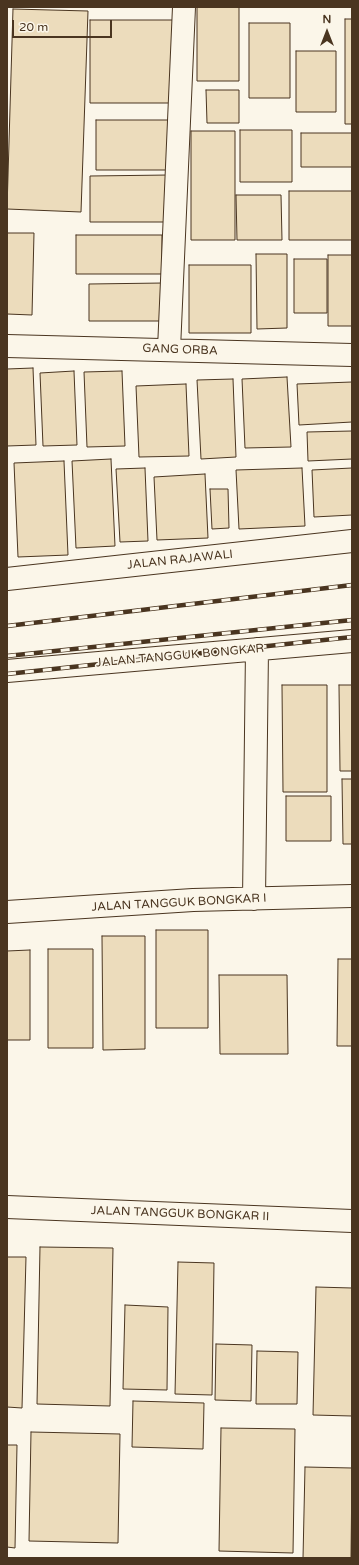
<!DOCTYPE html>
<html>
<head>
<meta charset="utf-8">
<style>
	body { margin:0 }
	#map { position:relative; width:359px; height:1565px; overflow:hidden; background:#fbf6e9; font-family:"Varela Round",sans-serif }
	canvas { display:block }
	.frame { position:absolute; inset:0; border:8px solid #4a3520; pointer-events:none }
	.north { position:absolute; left:307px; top:12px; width:40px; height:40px; -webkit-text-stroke:3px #fbf6e9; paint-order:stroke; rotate:0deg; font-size:11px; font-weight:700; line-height:16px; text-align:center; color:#4a3520 }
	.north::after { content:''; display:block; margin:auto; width:14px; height:18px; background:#4a3520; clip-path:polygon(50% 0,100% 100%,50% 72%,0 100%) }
	.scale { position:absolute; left:12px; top:20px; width:100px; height:18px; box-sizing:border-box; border:2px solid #4a3520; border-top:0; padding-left:5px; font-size:12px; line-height:14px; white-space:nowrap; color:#4a3520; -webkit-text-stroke:3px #fbf6e9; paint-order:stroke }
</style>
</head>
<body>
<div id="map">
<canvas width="359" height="1565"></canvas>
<div class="frame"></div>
<div class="north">N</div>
<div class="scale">20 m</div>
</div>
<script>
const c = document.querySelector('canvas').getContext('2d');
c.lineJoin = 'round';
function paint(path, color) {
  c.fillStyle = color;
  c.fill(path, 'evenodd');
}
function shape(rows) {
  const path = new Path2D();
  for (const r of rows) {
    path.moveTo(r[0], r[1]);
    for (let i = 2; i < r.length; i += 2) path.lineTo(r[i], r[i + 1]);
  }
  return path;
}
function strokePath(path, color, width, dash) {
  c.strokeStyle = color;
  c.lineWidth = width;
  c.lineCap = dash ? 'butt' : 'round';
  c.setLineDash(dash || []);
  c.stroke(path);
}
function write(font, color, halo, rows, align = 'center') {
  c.font = font + ' "Varela Round",sans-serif';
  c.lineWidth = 3;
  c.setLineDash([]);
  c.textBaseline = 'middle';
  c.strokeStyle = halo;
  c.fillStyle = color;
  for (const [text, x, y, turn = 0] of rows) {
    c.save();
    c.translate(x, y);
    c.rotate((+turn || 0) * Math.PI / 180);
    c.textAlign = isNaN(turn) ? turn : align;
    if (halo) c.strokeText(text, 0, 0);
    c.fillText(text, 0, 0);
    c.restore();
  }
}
const building = shape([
	[197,7,239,7,239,81,197,81,197,7],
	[13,9,88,11,81,212,7,209,13,9],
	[345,19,352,19,352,124,345,124,345,19],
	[90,20,175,20,175,103,90,103,90,20],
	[249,23,290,23,290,98,249,98,249,23],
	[296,51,336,51,336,112,296,112,296,51],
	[206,90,239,90,239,123,207,123,206,90],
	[96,120,171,120,171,170,96,170,96,120],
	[240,130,292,130,292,182,240,182,240,130],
	[191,131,235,131,235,240,191,240,191,131],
	[301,133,352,133,352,167,301,167,301,133],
	[170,175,170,222,90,222,90,176,170,175],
	[289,191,352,191,352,240,289,240,289,191],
	[236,195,281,195,282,240,237,240,236,195],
	[7,233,34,233,32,315,7,314,7,233],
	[76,235,162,235,162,274,76,274,76,235],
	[256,254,287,254,287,328,257,329,256,254],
	[328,255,352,255,352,326,328,326,328,255],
	[294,259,327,259,327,313,294,313,294,259],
	[189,265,251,265,251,333,189,333,189,265],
	[164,283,165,321,89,321,89,284,164,283],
	[33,368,36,445,7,446,7,369,33,368],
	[74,371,77,445,43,446,40,373,74,371],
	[122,371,125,446,87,447,84,372,122,371],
	[287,377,291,447,245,448,242,379,287,377],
	[233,379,236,457,201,459,197,380,233,379],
	[352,382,352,422,299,425,297,384,352,382],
	[186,384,189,456,139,457,136,386,186,384],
	[352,431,352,459,308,461,307,432,352,431],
	[111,459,115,546,76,548,72,461,111,459],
	[64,461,68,555,18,557,14,463,64,461],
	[145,468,148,541,120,542,116,469,145,468],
	[302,468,305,526,239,529,236,470,302,468],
	[352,468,352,515,314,517,312,470,352,468],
	[205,474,208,538,157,540,154,477,205,474],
	[210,489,228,489,229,528,212,529,210,489],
	[282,685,327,685,327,792,283,792,282,685],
	[339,685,352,685,352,771,340,771,339,685],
	[342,779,352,779,352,844,343,844,342,779],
	[286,796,331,796,331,841,286,841,286,796],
	[156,930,208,930,208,1028,156,1028,156,930],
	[102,936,145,936,145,1049,103,1050,102,936],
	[48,949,93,949,93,1048,48,1048,48,949],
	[30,950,30,1040,7,1040,7,951,30,950],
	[338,959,352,959,352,1046,337,1046,338,959],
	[219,975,287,975,288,1054,220,1054,219,975],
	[40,1247,113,1248,110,1406,37,1404,40,1247],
	[7,1257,26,1257,22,1408,7,1407,7,1257],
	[178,1262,214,1263,212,1395,175,1394,178,1262],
	[316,1287,352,1288,352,1416,313,1415,316,1287],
	[125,1305,168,1307,167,1390,123,1389,125,1305],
	[216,1344,252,1345,251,1401,215,1400,216,1344],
	[257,1351,298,1352,297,1404,256,1404,257,1351],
	[133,1401,204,1403,203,1449,132,1447,133,1401],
	[221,1428,295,1429,293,1553,219,1551,221,1428],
	[31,1432,120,1434,118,1543,29,1541,31,1432],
	[7,1445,17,1445,15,1548,7,1547,7,1445],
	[305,1467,352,1468,351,1558,303,1558,305,1467]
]);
paint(building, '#ecdcbc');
strokePath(building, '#4a3520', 1);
const street = shape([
	[7,346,352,355],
	[169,349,184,7],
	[7,579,352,541],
	[7,671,352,641],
	[254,899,257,649],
	[7,912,193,900,352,896],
	[7,1207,352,1221]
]);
strokePath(street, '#4a3520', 24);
strokePath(street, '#fbf6e9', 22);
const rail = shape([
	[7,626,352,585],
	[7,656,352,620],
	[7,674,352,637]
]);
strokePath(rail, '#4a3520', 4.5);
strokePath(rail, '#fbf6e9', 3, [9]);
write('12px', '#4a3520', '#fbf6e9', [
	["GANG ORBA",180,350,2],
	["JALAN RAJAWALI",180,560,-6],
	["JALAN TANGGUK BONGKAR",180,656,-5],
	["JALAN TANGGUK BONGKAR I",179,903,-3],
	["JALAN TANGGUK BONGKAR II",180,1214,2]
]);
</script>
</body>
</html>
